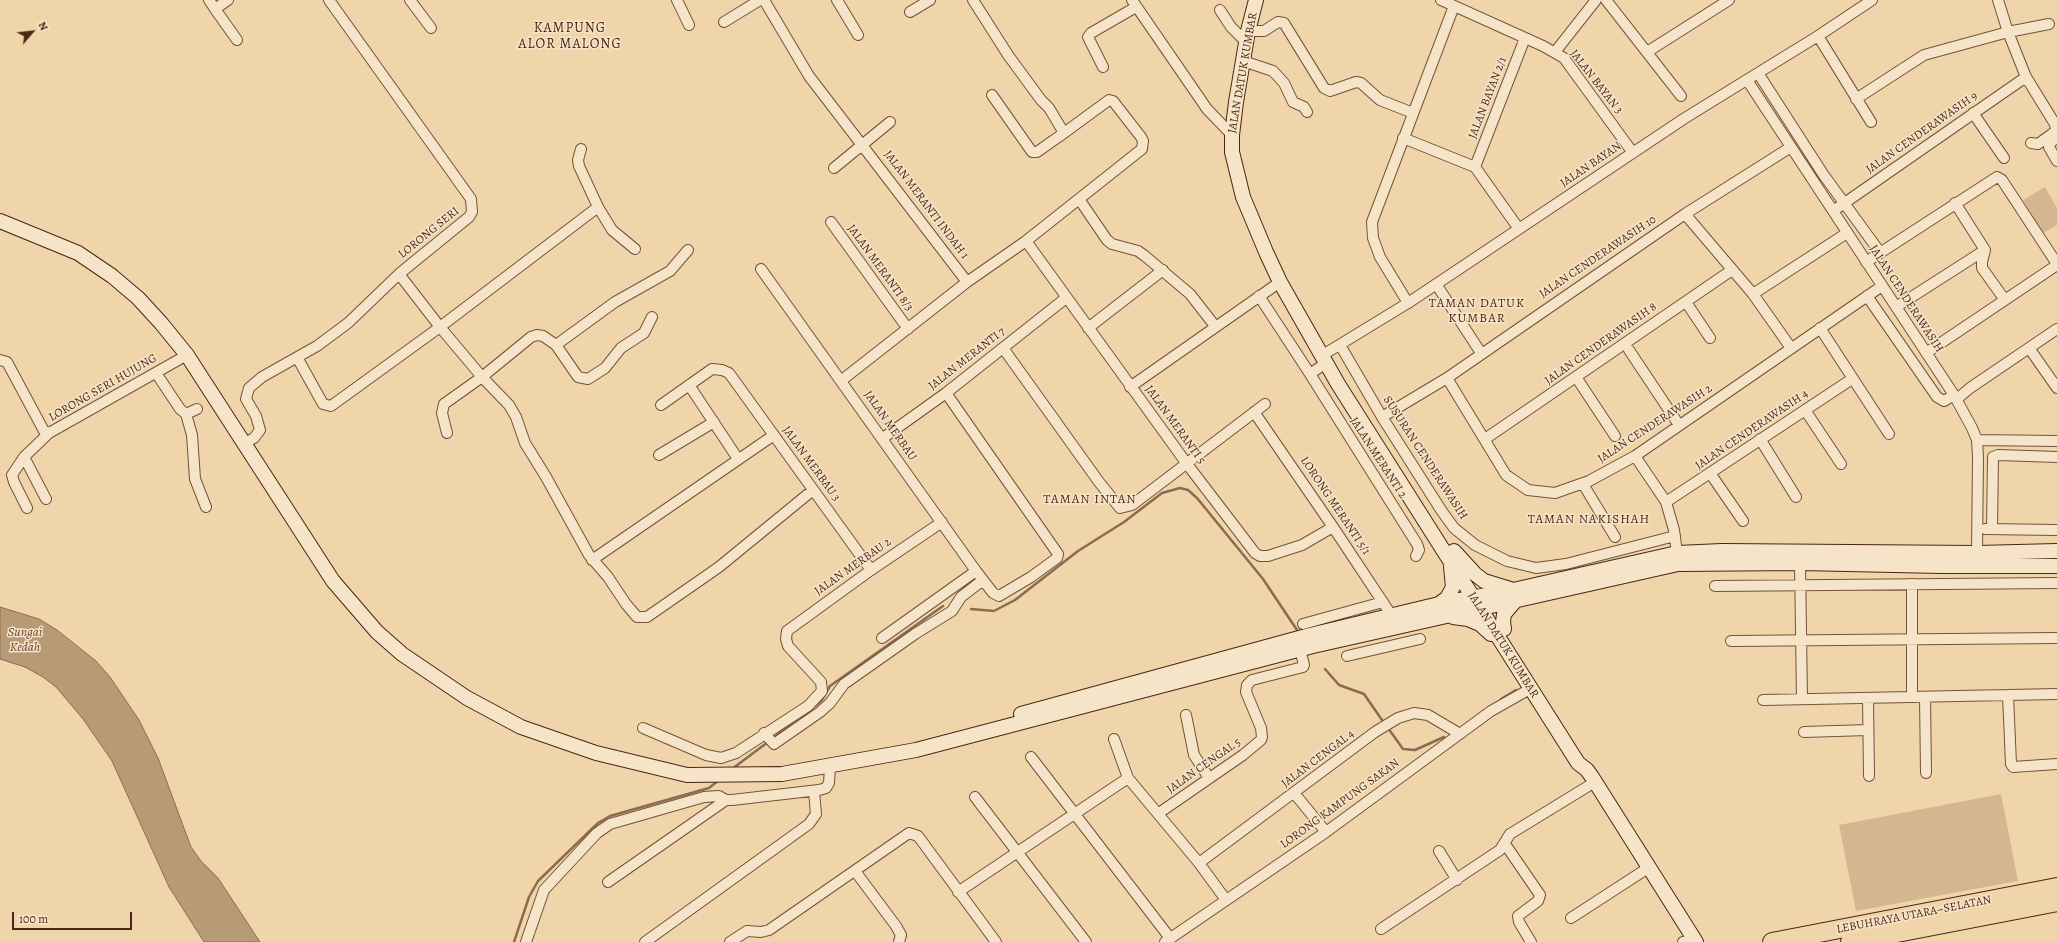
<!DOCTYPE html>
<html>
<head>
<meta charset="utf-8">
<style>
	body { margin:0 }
	#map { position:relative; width:2057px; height:942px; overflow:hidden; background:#f1d5aa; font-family:Alegreya,serif }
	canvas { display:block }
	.north { position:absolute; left:12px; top:12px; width:40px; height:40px; -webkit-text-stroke:3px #f6e4c8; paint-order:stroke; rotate:62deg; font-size:11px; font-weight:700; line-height:16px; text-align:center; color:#492615 }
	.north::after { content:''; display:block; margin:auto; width:14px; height:18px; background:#492615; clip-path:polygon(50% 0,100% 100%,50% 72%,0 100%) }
	.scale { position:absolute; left:12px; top:912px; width:120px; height:18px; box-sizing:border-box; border:2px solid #492615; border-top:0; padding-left:5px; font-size:12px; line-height:14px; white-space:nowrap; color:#492615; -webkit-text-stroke:3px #f6e4c8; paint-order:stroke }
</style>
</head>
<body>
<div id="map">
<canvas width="2057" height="942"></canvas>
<div class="north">N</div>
<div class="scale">100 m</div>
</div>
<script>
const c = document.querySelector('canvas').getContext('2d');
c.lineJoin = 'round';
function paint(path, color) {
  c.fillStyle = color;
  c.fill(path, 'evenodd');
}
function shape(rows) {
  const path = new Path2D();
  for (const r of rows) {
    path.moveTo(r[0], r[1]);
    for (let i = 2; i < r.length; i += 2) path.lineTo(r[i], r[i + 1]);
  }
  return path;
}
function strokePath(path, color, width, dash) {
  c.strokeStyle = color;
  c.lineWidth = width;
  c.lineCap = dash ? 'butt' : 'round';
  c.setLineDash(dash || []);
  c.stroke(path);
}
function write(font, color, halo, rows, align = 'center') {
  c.font = font + ' Alegreya,serif';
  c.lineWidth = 3;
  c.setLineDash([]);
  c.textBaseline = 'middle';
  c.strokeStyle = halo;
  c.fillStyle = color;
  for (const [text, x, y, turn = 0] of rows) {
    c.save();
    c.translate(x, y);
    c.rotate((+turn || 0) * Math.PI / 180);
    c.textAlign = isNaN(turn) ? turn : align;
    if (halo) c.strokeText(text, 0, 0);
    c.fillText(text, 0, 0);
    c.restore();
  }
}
paint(shape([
	[2045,187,2057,208,2057,225,2043,233,2023,200],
	[2001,794,2018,881,1856,911,1839,825]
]), '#d4b791');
const water = shape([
	[0,607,39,619,57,630,96,661,110,677,139,720,158,758,191,847,201,861,218,878,260,942,204,942,169,887,112,761,83,719,56,687,43,677,25,667,0,659,0,607]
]);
paint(water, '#b89a77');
strokePath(water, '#8c6c50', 1);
strokePath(shape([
	[971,609,994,611,1015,600,1078,551,1124,522,1162,493,1180,488,1188,490,1197,498,1263,579,1299,633],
	[1325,669,1339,685,1364,694,1382,720],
	[1501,699,1516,690],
	[815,706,822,700,830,686,943,606],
	[1388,728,1403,749,1415,750,1444,737],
	[772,739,799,717],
	[732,769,768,742],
	[514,942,529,897,538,881,598,823,610,816,709,788,719,780]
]), '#8c6c50', 2.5);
const street = shape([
	[209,0,215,9,228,0],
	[410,0,431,28],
	[677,0,689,25],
	[764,0,809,76,967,282],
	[837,0,858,35],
	[973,0,1008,55,1041,100,1049,108,1064,133],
	[1132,0,1207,109,1232,135],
	[1441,0,1543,46,1564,58,1633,153],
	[1606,0,1681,96],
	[1998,0,2008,32,2026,77,2055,124,2056,130,2052,134,2038,144,2031,143],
	[215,9,237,40],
	[1220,10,1231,27,1246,42],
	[910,12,930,0],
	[724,22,760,0],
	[1248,31,1264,31,1278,22,1284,23,1324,88,1330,91,1356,82,1361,83,1380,100,1413,113],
	[1818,36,1871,122],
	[1555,52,1596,0],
	[1647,52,1729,0],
	[1243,61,1273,71,1284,83,1293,102,1304,107,1307,112],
	[1103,67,1088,37,1091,33,1136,7],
	[1758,73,1823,174,1879,251],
	[1747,80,1954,395,1972,428,1977,440,1978,457,1977,553],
	[1856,99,1924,55,2008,32,2049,24],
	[1973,113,2004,158],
	[1403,138,1475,167,1519,229],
	[2057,138,2051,142,2049,147,2057,161],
	[1475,167,1525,38],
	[834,168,890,122],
	[1079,199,1107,240,1112,244,1138,251,1145,256,1190,294,1215,326],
	[1955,203,1985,250,1982,262,1982,268,2005,300],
	[598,207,612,230,635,249],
	[1833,211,2026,77],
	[1685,214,1753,294,1791,348],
	[831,222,908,329],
	[1026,241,1187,464,1255,553,1260,556,1268,556,1302,545,1333,527],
	[1866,262,1997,177,2002,180,2057,264],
	[761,269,976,571,993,593,999,596,1031,577,1057,558,1058,554,946,393],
	[399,274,440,327,482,377,509,405,516,417,525,443,546,477,589,555,608,577,626,604,637,617,647,617,719,567,813,490],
	[1436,284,1481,353],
	[1753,294,1847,233],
	[1259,296,1310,374,1326,363],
	[1867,296,1937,397,1944,401,1954,395],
	[1686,302,1710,338],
	[1408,303,1380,257,1373,238,1372,222,1454,6],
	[1896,307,1985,250],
	[1088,328,1163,270],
	[1820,328,1889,434],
	[556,345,578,377,588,379,605,368,621,348,644,333,652,317],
	[1340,345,1382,417,1441,510,1454,528,1475,545,1507,561,1536,568,1566,564,1675,536],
	[1003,348,1099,482,1120,508,1132,505,1265,404],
	[2029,348,2057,388],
	[1629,350,1679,425],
	[1326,353,1408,303,1685,118,1818,36,1872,0],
	[1926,353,2057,265],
	[298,359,323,404,331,406,440,327,598,207,579,166,578,160,581,149],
	[0,360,7,362,44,431,49,433,187,355],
	[156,373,180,409,186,414,197,409],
	[1310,374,1417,544,1419,550,1416,556],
	[1576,377,1615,436],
	[1447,378,1506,475,1528,490,1555,493,1589,481,1635,456,1882,286],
	[842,380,967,282,1026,241,1142,149,1143,141,1141,137,1113,101,1109,100,1064,133,1037,152,1032,152,992,95],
	[689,385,738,459],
	[1130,387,1280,282],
	[1957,399,1970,388,2057,329],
	[661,405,712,369,722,370,729,373,871,570],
	[1805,410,1841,464],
	[1254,412,1333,527,1392,616],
	[186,414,192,435,195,479,206,507],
	[1382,417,1447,378,1685,214,1791,147],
	[447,433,442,413,444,404,482,377,531,337,537,335,543,336,556,345,615,302,670,271,688,250],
	[883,438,946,393,1066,298],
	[1485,439,1732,270],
	[1760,439,1796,497],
	[1977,440,2057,441],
	[245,443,254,438,260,430,256,416,246,399,249,388,262,377,317,346,348,323,399,274,469,217,472,212,471,199,329,0],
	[659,455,714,422],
	[1635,456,1666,502,1674,530,1677,553],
	[24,457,46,499],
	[1710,473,1743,521],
	[1583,484,1615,537],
	[1666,502,1852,379],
	[27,508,14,482,12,475,24,457,49,433],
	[1985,529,2057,530],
	[1992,529,1993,457,1998,455,2057,457],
	[592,560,774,435],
	[1800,563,1802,699],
	[1715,586,2057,583],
	[1303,624,1383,602],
	[882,638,976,571],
	[1731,641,2057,638],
	[1347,656,1420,639],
	[2008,695,2011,764,2013,767,2057,764],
	[1912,697,1912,584],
	[1925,697,1926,773],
	[1868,698,1869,776],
	[1763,700,2057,694],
	[1186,715,1194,755,1209,778],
	[643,728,706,755,721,758,736,753,808,706,822,691,821,682,788,646,786,639,787,631,871,570,942,522],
	[1804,732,1868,730],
	[764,733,774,744,820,712,830,703,844,684,915,634,952,611,961,597,983,580],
	[1114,739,1128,778,1199,863,1226,900],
	[1031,757,1170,938],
	[1294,793,1326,832],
	[975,797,1086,942],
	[1159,813,1243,755,1261,740,1262,737,1261,728,1246,692,1247,685,1252,680,1303,667,1304,665,1300,649],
	[1505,844,1540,895,1538,901,1518,916,1519,922,1531,942],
	[1439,851,1457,880],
	[1199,863,1375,732,1398,718,1414,713,1428,715,1460,734],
	[855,871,896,926,901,935,899,942],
	[608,882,726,800],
	[958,892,1128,778],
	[1571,918,1648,868],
	[1381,929,1500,850,1510,834,1595,782],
	[526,942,544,890,597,833,610,824,704,797,719,796,726,800,732,800,819,790,826,788,829,783,830,767],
	[645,942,809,824,816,814,814,791],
	[730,942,747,931,761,932,769,930,909,833,918,836,996,942],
	[1165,942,1326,832,1491,711,1530,689],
	[1683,942,1694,940]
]);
const secondary = shape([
	[1256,0,1248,31,1236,102,1232,135,1232,152,1243,197,1266,252,1280,282,1338,384,1578,763,1587,770,1592,777,1696,942],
	[0,221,78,253,112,276,138,298,161,323,187,355,333,581,377,632,402,654,467,698,521,727,596,753,687,775,782,774,916,750,1313,646,1678,564,1800,563,1941,566,2057,566],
	[1454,551,1475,574,1484,581,1510,589],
	[1439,604,1447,598,1453,587,1451,567],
	[1453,617,1468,619,1480,624,1491,634],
	[1504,629,1503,622,1504,614,1516,600],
	[1021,714,1310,635,1439,604,1513,590,1677,553,1722,551,1977,553,2057,551]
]);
const highway = shape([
	[1772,942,2057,887],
	[1850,942,2057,902]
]);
strokePath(street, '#73523a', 12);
strokePath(secondary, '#492615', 16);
strokePath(highway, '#492615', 20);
strokePath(street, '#f6e4c8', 10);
strokePath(secondary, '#f6e4c8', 14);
strokePath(highway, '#f1d5aa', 18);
write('12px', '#492615', '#f6e4c8', [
	["JALAN DATUK KUMBAR",1243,73,-80],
	["JALAN BAYAN 3",1596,82,52],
	["JALAN BAYAN 2/1",1488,98,-69],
	["JALAN CENDERAWASIH 9",1922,133,-35],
	["JALAN BAYAN",1591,165,-34],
	["JALAN MERANTI INDAH 1",926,205,53],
	["LORONG SERI",429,233,-39],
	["JALAN CENDERAWASIH 10",1598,257,-34],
	["JALAN MERANTI 8/3",880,268,54],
	["JALAN CENDERAWASIH",1906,299,57],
	["JALAN CENDERAWASIH 8",1601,344,-35],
	["JALAN MERANTI 7",967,359,-38],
	["LORONG SERI HUJUNG",103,388,-30],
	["JALAN CENDERAWASIH 2",1655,424,-33],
	["JALAN MERANTI 5",1175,425,54],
	["JALAN MERBAU",890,426,55],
	["JALAN CENDERAWASIH 4",1752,430,-34],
	["JALAN MERANTI 2",1378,458,57],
	["SUSURAN CENDERAWASIH",1425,458,57],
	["JALAN MERBAU 3",811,464,54],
	["LORONG MERANTI 5/1",1335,506,56],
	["JALAN MERBAU 2",853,567,-35],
	["JALAN DATUK KUMBAR",1503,645,58],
	["JALAN CENGAL 4",1318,759,-37],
	["JALAN CENGAL 5",1204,766,-35],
	["LORONG KAMPUNG SAKAN",1340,804,-36],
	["LEBUHRAYA UTARA–SELATAN",1914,915,-11]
]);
c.letterSpacing = '1px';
write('13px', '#492615', '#f6e4c8', [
	["TAMAN DATUK",1477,304],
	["KUMBAR",1477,319],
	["TAMAN INTAN",1090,500],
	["TAMAN NAKISHAH",1589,520]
]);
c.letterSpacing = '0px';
write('italic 13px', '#65432e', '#f6e4c8', [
	["Sungai",25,633],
	["Kedah",25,648]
]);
c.letterSpacing = '1px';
write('14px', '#492615', '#f6e4c8', [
	["KAMPUNG",570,29],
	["ALOR MALONG",570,45]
]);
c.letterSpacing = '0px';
</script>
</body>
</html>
